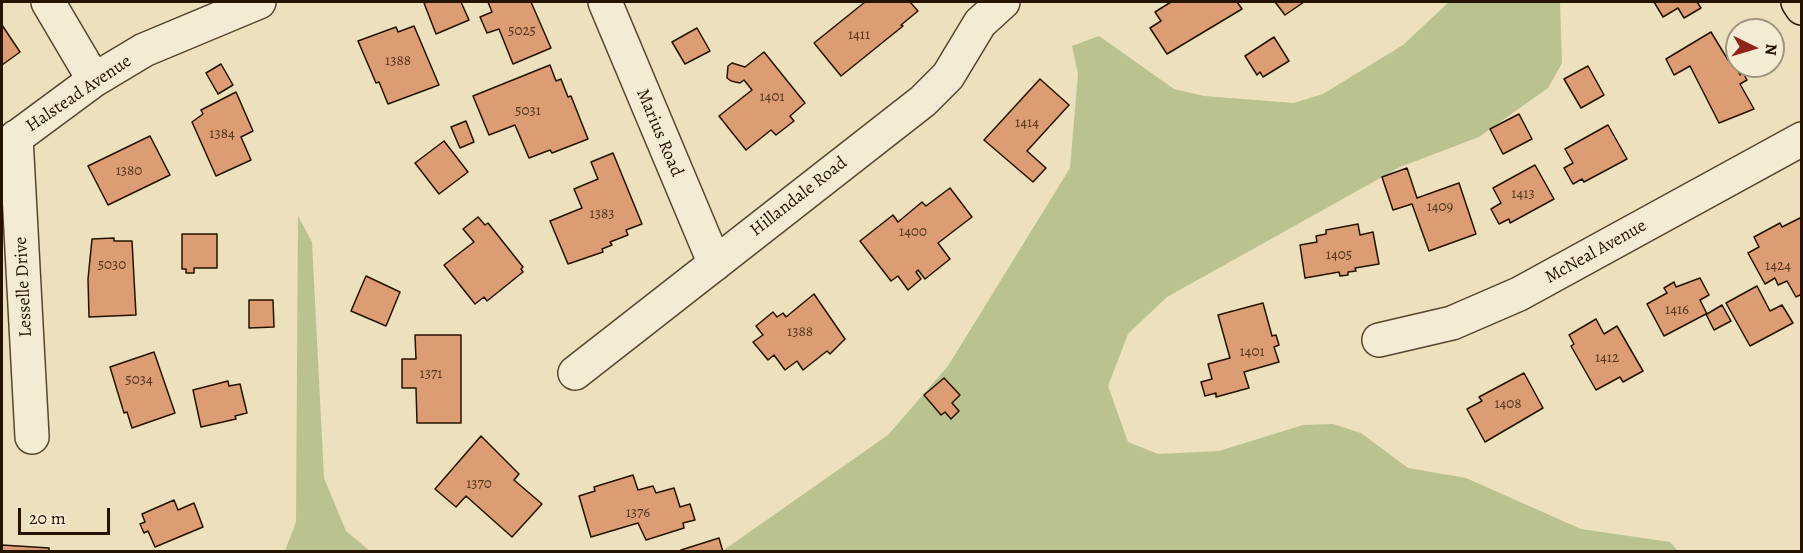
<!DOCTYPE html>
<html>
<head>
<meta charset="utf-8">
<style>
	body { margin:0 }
	#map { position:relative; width:1803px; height:553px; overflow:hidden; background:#ece0bd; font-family:Alegreya,serif }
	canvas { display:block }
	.frame { position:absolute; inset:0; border:3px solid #241300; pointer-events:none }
	.north { position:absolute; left:1725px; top:18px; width:60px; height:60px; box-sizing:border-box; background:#f3ebd4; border:2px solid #a0957f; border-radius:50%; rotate:95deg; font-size:16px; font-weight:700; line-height:24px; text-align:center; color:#241300 }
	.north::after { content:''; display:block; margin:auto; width:21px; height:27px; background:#8f2418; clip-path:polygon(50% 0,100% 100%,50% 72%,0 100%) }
	.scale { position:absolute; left:18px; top:508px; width:92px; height:27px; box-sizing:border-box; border:3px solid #241300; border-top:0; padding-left:8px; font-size:18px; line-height:21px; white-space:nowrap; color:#241300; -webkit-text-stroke:4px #f3ebd4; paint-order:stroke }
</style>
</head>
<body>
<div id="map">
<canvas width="1803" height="553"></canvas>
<div class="frame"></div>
<div class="north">N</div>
<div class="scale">20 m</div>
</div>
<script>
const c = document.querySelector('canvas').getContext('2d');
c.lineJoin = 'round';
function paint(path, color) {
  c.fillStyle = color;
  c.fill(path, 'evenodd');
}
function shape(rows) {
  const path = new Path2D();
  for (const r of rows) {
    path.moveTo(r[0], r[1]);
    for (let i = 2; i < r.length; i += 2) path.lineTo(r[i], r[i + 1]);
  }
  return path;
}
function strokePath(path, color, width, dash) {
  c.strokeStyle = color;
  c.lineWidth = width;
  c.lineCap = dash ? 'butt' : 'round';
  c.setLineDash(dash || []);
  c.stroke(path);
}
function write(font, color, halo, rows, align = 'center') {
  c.font = font + ' Alegreya,serif';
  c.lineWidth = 6;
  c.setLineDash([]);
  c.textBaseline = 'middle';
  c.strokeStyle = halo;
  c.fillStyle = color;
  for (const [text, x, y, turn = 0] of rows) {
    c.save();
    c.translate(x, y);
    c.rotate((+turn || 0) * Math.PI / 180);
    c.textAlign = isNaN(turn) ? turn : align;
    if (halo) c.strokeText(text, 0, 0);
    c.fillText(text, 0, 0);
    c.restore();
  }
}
paint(shape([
	[1449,2,1560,2,1562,63,1548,88,1479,137,1400,167,1167,297,1128,334,1108,386,1128,442,1158,454,1219,451,1303,425,1333,424,1361,433,1408,468,1466,478,1581,529,1670,542,1678,551,721,552,888,435,948,366,1070,168,1078,74,1072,46,1099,36,1174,89,1204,96,1294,103,1323,94,1403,45],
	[298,216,312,242,324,478,346,531,370,551,285,551,296,522]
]), '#bac28f');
const building = shape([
	[427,2,461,2,469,20,436,34,424,3,427,2],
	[488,2,531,2,551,48,513,64,499,29,487,33,480,17,492,12,488,2],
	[865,2,910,2,918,11,901,25,903,26,841,76,814,43,865,2],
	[1171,2,1237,2,1242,9,1167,54,1150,28,1161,21,1155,12,1171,2],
	[1275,2,1304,2,1285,15,1275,2],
	[1654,2,1697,2,1701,8,1684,18,1678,8,1663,17,1654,2],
	[2,25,20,52,2,65,2,25],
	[414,26,439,85,388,104,379,82,376,83,358,41,396,27,398,32,414,26],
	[697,28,710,51,685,64,672,42,697,28],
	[1711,32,1728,60,1732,58,1740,75,1743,73,1747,80,1740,84,1754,109,1719,123,1690,66,1674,75,1666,59,1711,32],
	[1274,37,1289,61,1263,77,1260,72,1257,75,1245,56,1274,37],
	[764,52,805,103,790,116,794,121,776,135,771,130,746,150,719,116,752,90,744,80,740,83,731,81,727,78,728,66,732,63,745,67,764,52],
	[221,64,233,85,218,94,206,73,221,64],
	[550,65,556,81,561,79,568,97,571,96,588,139,552,153,550,150,529,158,515,125,489,135,473,96,550,65],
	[1588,66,1604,95,1581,108,1564,79,1588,66],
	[1040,79,1069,105,1027,151,1046,168,1033,182,984,140,1040,79],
	[236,92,253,131,241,137,251,160,216,176,192,122,203,114,201,110,236,92],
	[1519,114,1532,139,1503,154,1490,129,1519,114],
	[466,121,474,142,460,148,451,127,466,121],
	[1608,125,1627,159,1584,182,1582,179,1573,184,1564,168,1573,163,1565,149,1608,125],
	[150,136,170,175,108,205,88,166,150,136],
	[444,141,468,172,439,194,415,163,444,141],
	[613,153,642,224,626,230,628,235,610,242,612,245,602,249,603,252,568,264,550,221,582,208,574,189,598,179,591,162,613,153],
	[1535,165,1554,199,1510,223,1509,219,1499,224,1491,209,1501,203,1493,188,1535,165],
	[1407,168,1417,198,1459,183,1476,234,1429,251,1412,204,1393,210,1382,177,1407,168],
	[950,188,972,217,938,243,950,259,925,279,918,270,916,272,921,279,908,290,898,276,891,281,860,241,893,215,898,222,922,202,926,206,950,188],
	[478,217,485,225,488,223,523,267,521,269,523,272,487,301,484,297,475,304,444,265,474,242,463,229,478,217],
	[1802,217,1802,294,1796,297,1787,281,1778,285,1775,278,1765,284,1748,253,1759,247,1754,237,1780,223,1782,227,1802,217],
	[1358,224,1360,235,1373,232,1379,264,1355,268,1356,271,1348,272,1348,275,1340,276,1339,272,1305,278,1300,245,1317,242,1316,236,1326,234,1326,230,1358,224],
	[182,234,217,234,217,268,194,268,194,273,186,273,186,269,182,269,182,234],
	[114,238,114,241,132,241,136,315,89,317,88,279,92,239,114,238],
	[366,276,400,292,386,326,351,311,366,276],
	[1700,278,1709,295,1700,300,1707,314,1722,305,1731,321,1714,330,1706,314,1664,336,1647,304,1667,293,1664,288,1674,282,1676,287,1700,278],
	[1757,286,1770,311,1782,305,1793,323,1750,346,1726,303,1757,286],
	[814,294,845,339,830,354,827,351,803,370,797,361,785,370,774,355,768,360,753,342,763,335,756,326,773,312,777,317,783,313,786,317,814,294],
	[249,300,273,300,274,327,249,328,249,300],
	[1263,303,1272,336,1276,335,1279,345,1274,347,1279,362,1244,372,1249,388,1216,397,1216,393,1205,396,1201,382,1212,379,1208,364,1230,358,1218,315,1263,303],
	[1596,319,1604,334,1617,326,1643,371,1623,382,1620,377,1596,390,1571,346,1574,344,1569,335,1596,319],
	[415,335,461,335,461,423,417,423,416,388,402,388,402,359,416,359,415,335],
	[154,352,175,413,132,428,127,412,124,413,110,367,154,352],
	[1524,373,1543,408,1485,442,1467,409,1482,401,1479,397,1524,373],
	[944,378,960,395,952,403,959,411,951,419,945,412,941,415,924,395,944,378],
	[228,381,229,386,240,384,247,413,235,416,236,419,201,427,193,390,228,381],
	[481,436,519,474,514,480,542,504,512,537,466,496,456,507,435,489,481,436],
	[633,475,638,490,653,486,656,493,674,488,680,507,690,504,695,520,683,523,684,528,646,540,638,523,591,537,579,496,595,491,594,487,633,475],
	[174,500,178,510,194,503,203,527,155,547,148,531,144,533,140,524,145,522,142,514,174,500],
	[719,538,723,552,682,552,681,550,719,538],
	[2,545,49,548,49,552,2,552,2,545]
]);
paint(building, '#dc9d74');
strokePath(building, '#241300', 1.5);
const minor = shape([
	[48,2,94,80],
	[605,2,715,264],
	[16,137,32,437],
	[2,148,94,80,144,50,259,2],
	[1379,340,1452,323,1519,294,1802,139],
	[575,373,923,101,948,76,980,23,1003,2]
]);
const major = shape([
	[1798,2,1802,8]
]);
strokePath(minor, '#56462f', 36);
strokePath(major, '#241300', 36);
strokePath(minor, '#f3ebd4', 33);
strokePath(major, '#ece0bd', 33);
write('15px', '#52361d', null, [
	["5025",522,31],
	["1411",859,35],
	["1388",398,61],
	["1401",772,97],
	["5031",528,111],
	["1414",1027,123],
	["1384",222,134],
	["1380",129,171],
	["1413",1523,194],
	["1409",1440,207],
	["1383",602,214],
	["1400",913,232],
	["1405",1339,255],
	["5030",112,265],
	["1424",1778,266],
	["1416",1677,310],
	["1388",800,332],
	["1401",1252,352],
	["1412",1607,358],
	["1371",431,374],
	["5034",139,380],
	["1408",1508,404],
	["1370",479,484],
	["1376",638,513]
]);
write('18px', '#241300', '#f3ebd4', [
	["Halstead Avenue",79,94,-34],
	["Marius Road",659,133,67],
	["Hillandale Road",799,197,-38],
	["McNeal Avenue",1596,252,-29],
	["Lesselle Drive",24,287,-93]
]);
</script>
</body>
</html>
